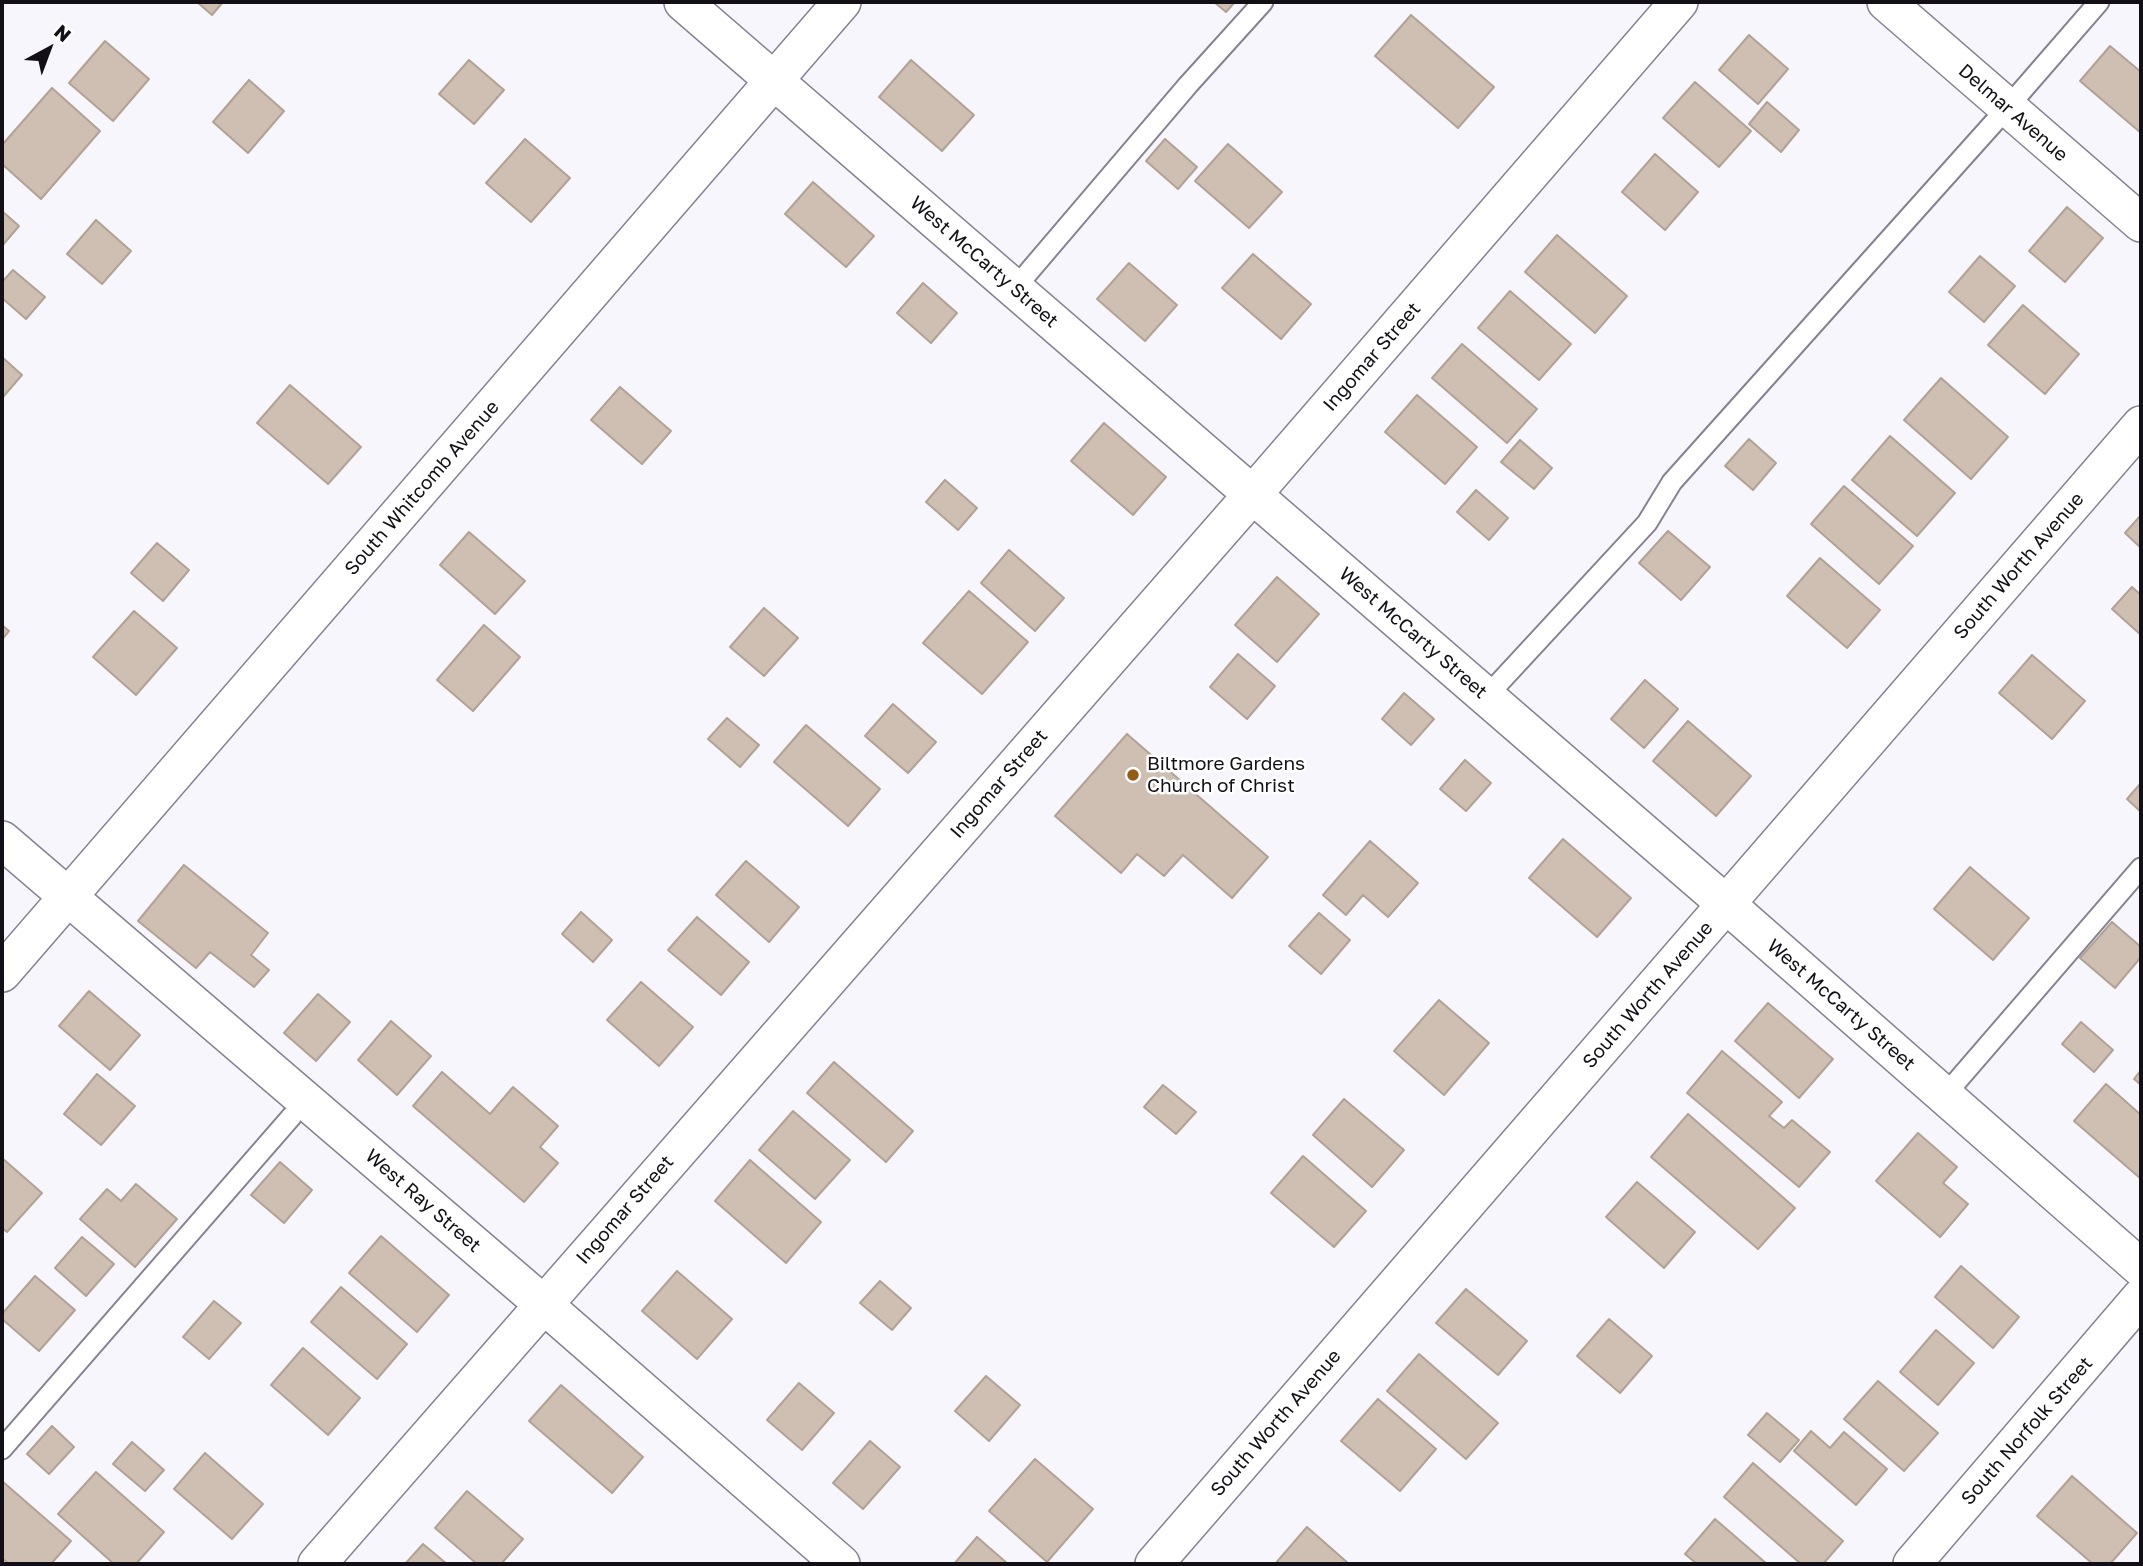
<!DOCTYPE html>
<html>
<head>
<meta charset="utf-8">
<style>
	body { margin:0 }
	#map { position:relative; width:2143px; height:1566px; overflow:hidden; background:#f8f6fd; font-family:"Golos Text",sans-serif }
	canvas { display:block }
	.frame { position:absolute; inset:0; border:4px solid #121016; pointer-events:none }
	.north { position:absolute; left:14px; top:14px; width:70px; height:70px; -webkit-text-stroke:5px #fff; paint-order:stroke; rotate:41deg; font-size:19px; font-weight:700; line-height:28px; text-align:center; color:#121016 }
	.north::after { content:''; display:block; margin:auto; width:24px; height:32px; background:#121016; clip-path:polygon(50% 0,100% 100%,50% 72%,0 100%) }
</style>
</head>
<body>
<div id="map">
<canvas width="2143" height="1566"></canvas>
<div class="frame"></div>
<div class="north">N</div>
</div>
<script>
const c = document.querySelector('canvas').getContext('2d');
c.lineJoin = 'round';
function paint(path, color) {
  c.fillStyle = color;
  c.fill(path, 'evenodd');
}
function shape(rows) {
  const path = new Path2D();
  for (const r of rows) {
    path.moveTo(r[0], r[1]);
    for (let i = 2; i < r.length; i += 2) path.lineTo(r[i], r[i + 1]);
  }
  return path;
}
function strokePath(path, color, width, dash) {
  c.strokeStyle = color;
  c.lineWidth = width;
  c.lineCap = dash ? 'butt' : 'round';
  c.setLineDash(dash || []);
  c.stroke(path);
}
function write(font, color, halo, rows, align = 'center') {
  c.font = font + ' "Golos Text",sans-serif';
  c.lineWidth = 5;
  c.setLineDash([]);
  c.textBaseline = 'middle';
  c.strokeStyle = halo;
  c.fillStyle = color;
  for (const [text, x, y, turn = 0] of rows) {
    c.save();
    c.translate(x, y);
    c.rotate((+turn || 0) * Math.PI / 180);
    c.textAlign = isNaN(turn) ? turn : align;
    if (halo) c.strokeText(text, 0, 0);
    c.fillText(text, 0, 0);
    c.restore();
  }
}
const building = shape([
	[197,2,223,2,212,15,197,2],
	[1214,2,1235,2,1226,12,1214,2],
	[1411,15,1494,87,1458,128,1375,56,1411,15],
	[1749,35,1788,69,1758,104,1719,70,1749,35],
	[105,41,149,79,113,121,69,83,105,41],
	[2110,46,2141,72,2141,133,2080,81,2110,46],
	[469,60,504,90,474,124,439,94,469,60],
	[911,60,974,115,942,151,879,97,911,60],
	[249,80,284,111,248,153,213,122,249,80],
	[1695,82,1751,131,1719,167,1663,118,1695,82],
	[52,88,100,131,41,199,2,164,2,145,52,88],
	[1767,102,1799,130,1781,152,1749,124,1767,102],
	[525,139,570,178,531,222,486,183,525,139],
	[1165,139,1197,167,1178,189,1146,161,1165,139],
	[1228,144,1282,192,1249,228,1195,181,1228,144],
	[1655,154,1698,192,1665,230,1622,192,1655,154],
	[813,182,874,236,846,267,785,214,813,182],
	[2067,207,2103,238,2065,282,2029,251,2067,207],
	[2,211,19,226,2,246,2,211],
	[96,220,131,251,102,284,67,254,96,220],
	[1557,235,1627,296,1595,333,1525,272,1557,235],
	[1253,254,1311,304,1281,339,1222,288,1253,254],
	[1980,256,2015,286,1984,322,1949,292,1980,256],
	[1129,263,1177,305,1145,341,1097,299,1129,263],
	[13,270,45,297,26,319,2,298,2,282,13,270],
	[923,283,957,313,931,343,897,313,923,283],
	[1510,291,1571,344,1539,380,1478,328,1510,291],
	[2023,305,2079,354,2045,394,1988,345,2023,305],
	[1462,344,1537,409,1507,443,1432,378,1462,344],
	[2,357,22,375,3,397,2,396,2,357],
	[1941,378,2008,437,1971,479,1904,420,1941,378],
	[290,385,361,447,328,484,257,423,290,385],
	[620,387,671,431,642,464,591,420,620,387],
	[1417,395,1477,447,1445,484,1385,432,1417,395],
	[1104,423,1166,477,1133,515,1071,461,1104,423],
	[1890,436,1955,493,1917,536,1852,480,1890,436],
	[1749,439,1776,463,1753,490,1725,466,1749,439],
	[1520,440,1552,468,1534,489,1501,462,1520,440],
	[945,480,977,508,958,530,926,502,945,480],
	[1844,486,1913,546,1879,584,1811,524,1844,486],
	[1476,490,1508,518,1489,540,1457,512,1476,490],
	[2141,515,2141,548,2125,533,2141,515],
	[1668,531,1710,567,1681,600,1639,563,1668,531],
	[469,532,525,581,495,614,440,565,469,532],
	[157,543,189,570,163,601,131,573,157,543],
	[1009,550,1064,598,1035,631,981,583,1009,550],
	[1820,558,1880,610,1847,648,1787,596,1820,558],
	[1277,577,1319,614,1277,662,1235,625,1277,577],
	[2132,587,2141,595,2141,635,2112,609,2132,587],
	[969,591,1028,642,982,694,923,643,969,591],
	[764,608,798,638,764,676,730,647,764,608],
	[134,611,177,648,136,695,93,657,134,611],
	[2,625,9,631,2,640,2,625],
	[484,625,520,657,473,711,437,680,484,625],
	[1238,654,1275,686,1247,719,1210,687,1238,654],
	[2032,655,2085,701,2052,739,1999,693,2032,655],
	[1645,680,1678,709,1644,748,1611,719,1645,680],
	[1404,693,1434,719,1411,745,1382,719,1404,693],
	[893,704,936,742,908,773,865,736,893,704],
	[727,718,759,745,740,767,708,739,727,718],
	[1688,721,1751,776,1716,816,1653,761,1688,721],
	[806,725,880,789,848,826,774,762,806,725],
	[1127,734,1268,857,1232,898,1183,855,1164,876,1137,854,1121,873,1055,816,1127,734],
	[1465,760,1491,783,1466,811,1440,789,1465,760],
	[2141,783,2141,812,2127,799,2141,783],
	[1563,839,1631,898,1597,937,1529,878,1563,839],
	[1370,841,1418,883,1388,917,1363,895,1346,915,1323,895,1370,841],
	[746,861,799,907,769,942,716,895,746,861],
	[184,865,268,933,251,955,269,970,254,987,210,952,196,968,138,921,184,865],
	[1970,867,2029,918,1993,960,1934,909,1970,867],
	[581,912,612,940,593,962,562,934,581,912],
	[1319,913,1350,940,1321,974,1289,946,1319,913],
	[697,917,749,962,721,995,668,950,697,917],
	[2112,922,2141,947,2141,957,2115,988,2080,958,2112,922],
	[641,982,693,1027,659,1066,607,1020,641,982],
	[89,991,140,1035,110,1070,59,1026,89,991],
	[318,994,350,1022,316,1061,284,1033,318,994],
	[1439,1000,1489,1043,1444,1095,1394,1051,1439,1000],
	[1768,1003,1833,1059,1799,1098,1735,1041,1768,1003],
	[391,1021,431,1056,397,1095,358,1060,391,1021],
	[2081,1022,2113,1050,2094,1072,2062,1044,2081,1022],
	[1722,1051,1782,1102,1769,1116,1784,1128,1792,1120,1830,1152,1799,1187,1687,1093,1722,1051],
	[834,1062,913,1131,886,1162,807,1093,834,1062],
	[2141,1070,2141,1085,2134,1079,2141,1070],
	[442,1072,490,1114,513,1087,558,1126,540,1147,558,1163,524,1202,413,1106,442,1072],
	[97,1074,135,1106,101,1145,64,1114,97,1074],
	[2106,1084,2141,1115,2141,1179,2074,1121,2106,1084],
	[1163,1085,1196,1112,1176,1134,1144,1107,1163,1085],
	[1344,1099,1404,1150,1372,1187,1313,1135,1344,1099],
	[793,1111,850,1160,815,1199,759,1150,793,1111],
	[1688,1114,1795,1208,1758,1249,1651,1157,1688,1114],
	[1918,1133,1957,1167,1943,1183,1968,1204,1940,1237,1876,1181,1918,1133],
	[1303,1156,1366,1211,1334,1247,1271,1193,1303,1156],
	[2,1158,42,1193,7,1232,2,1228,2,1158],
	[750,1160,821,1222,786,1263,715,1201,750,1160],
	[280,1162,312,1190,284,1223,251,1195,280,1162],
	[1637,1182,1695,1232,1664,1268,1606,1217,1637,1182],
	[136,1184,177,1219,135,1267,80,1219,107,1189,121,1201,136,1184],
	[381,1236,449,1295,417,1332,349,1273,381,1236],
	[82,1237,114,1264,86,1296,55,1268,82,1237],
	[1961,1266,2019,1317,1993,1348,1935,1297,1961,1266],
	[677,1271,732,1319,697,1359,642,1311,677,1271],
	[35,1276,75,1310,39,1351,2,1319,2,1314,35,1276],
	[880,1281,911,1308,892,1330,860,1303,880,1281],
	[341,1287,407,1344,377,1379,311,1322,341,1287],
	[1466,1289,1527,1341,1498,1375,1436,1323,1466,1289],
	[214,1301,241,1323,209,1359,183,1337,214,1301],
	[1609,1319,1652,1356,1620,1393,1577,1356,1609,1319],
	[1936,1330,1974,1363,1938,1405,1900,1372,1936,1330],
	[303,1348,360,1398,328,1435,271,1385,303,1348],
	[1419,1354,1498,1423,1466,1459,1387,1391,1419,1354],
	[986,1376,1020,1405,989,1441,955,1411,986,1376],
	[1878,1381,1938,1433,1904,1471,1844,1419,1878,1381],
	[799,1383,834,1413,802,1450,767,1420,799,1383],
	[561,1385,643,1457,612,1493,529,1421,561,1385],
	[1378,1399,1436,1449,1400,1491,1341,1441,1378,1399],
	[1767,1413,1799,1440,1780,1462,1748,1435,1767,1413],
	[52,1426,74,1447,49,1474,27,1454,52,1426],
	[1811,1431,1830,1448,1844,1432,1887,1469,1856,1505,1794,1451,1811,1431],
	[870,1441,900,1467,863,1509,833,1483,870,1441],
	[132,1442,164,1470,145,1491,113,1464,132,1442],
	[205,1453,263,1504,232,1539,174,1489,205,1453],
	[1035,1459,1093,1509,1047,1562,989,1511,1035,1459],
	[1753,1463,1843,1541,1823,1564,1801,1564,1724,1497,1753,1463],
	[96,1472,164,1532,136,1564,114,1564,58,1514,96,1472],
	[2072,1476,2137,1533,2110,1564,2093,1564,2037,1516,2072,1476],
	[2,1481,71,1541,51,1564,9,1564,2,1558,2,1481],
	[467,1491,523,1539,501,1564,477,1564,435,1528,467,1491],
	[1715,1519,1767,1564,1697,1564,1685,1554,1715,1519],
	[1307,1527,1349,1564,1275,1564,1307,1527],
	[977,1537,1008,1564,954,1564,977,1537],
	[423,1544,447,1564,405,1564,423,1544]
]);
paint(building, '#cebfb2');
strokePath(building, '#b0a295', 2);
const service = shape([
	[1015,288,1188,85,1263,2],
	[1486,697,1647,523,1672,482,2007,108,2099,2],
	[1945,1095,2141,868],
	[2,1449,292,1116]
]);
const minor = shape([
	[683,2,1726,904,2141,1268],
	[1886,2,2141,223],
	[2,840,543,1304,841,1564],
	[2,973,842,2],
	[317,1564,1253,494,1679,2],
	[1154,1564,2141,425],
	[1912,1564,2141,1297]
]);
strokePath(service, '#878191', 23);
strokePath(minor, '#878191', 40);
strokePath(service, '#fff', 19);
strokePath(minor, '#fff', 37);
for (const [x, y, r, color] of [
	[1133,775,7,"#955c17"]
]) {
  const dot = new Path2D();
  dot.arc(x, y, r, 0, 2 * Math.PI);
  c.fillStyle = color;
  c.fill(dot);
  strokePath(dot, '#fff', 2.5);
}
write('19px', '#121016', '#fff', [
	["Delmar Avenue",2013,113,41],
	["West McCarty Street",984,262,41],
	["Ingomar Street",1372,357,-49],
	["South Whitcomb Avenue",422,488,-49],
	["South Worth Avenue",2019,566,-49],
	["West McCarty Street",1413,633,41],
	["Ingomar Street",999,784,-49],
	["South Worth Avenue",1648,995,-49],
	["West McCarty Street",1841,1005,41],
	["West Ray Street",423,1201,41],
	["Ingomar Street",625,1210,-49],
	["South Worth Avenue",1276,1423,-49],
	["South Norfolk Street",2027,1431,-49]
]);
write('19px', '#121016', '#fff', [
	["Biltmore Gardens",1147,764],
	["Church of Christ",1147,786]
], 'left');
</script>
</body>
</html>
